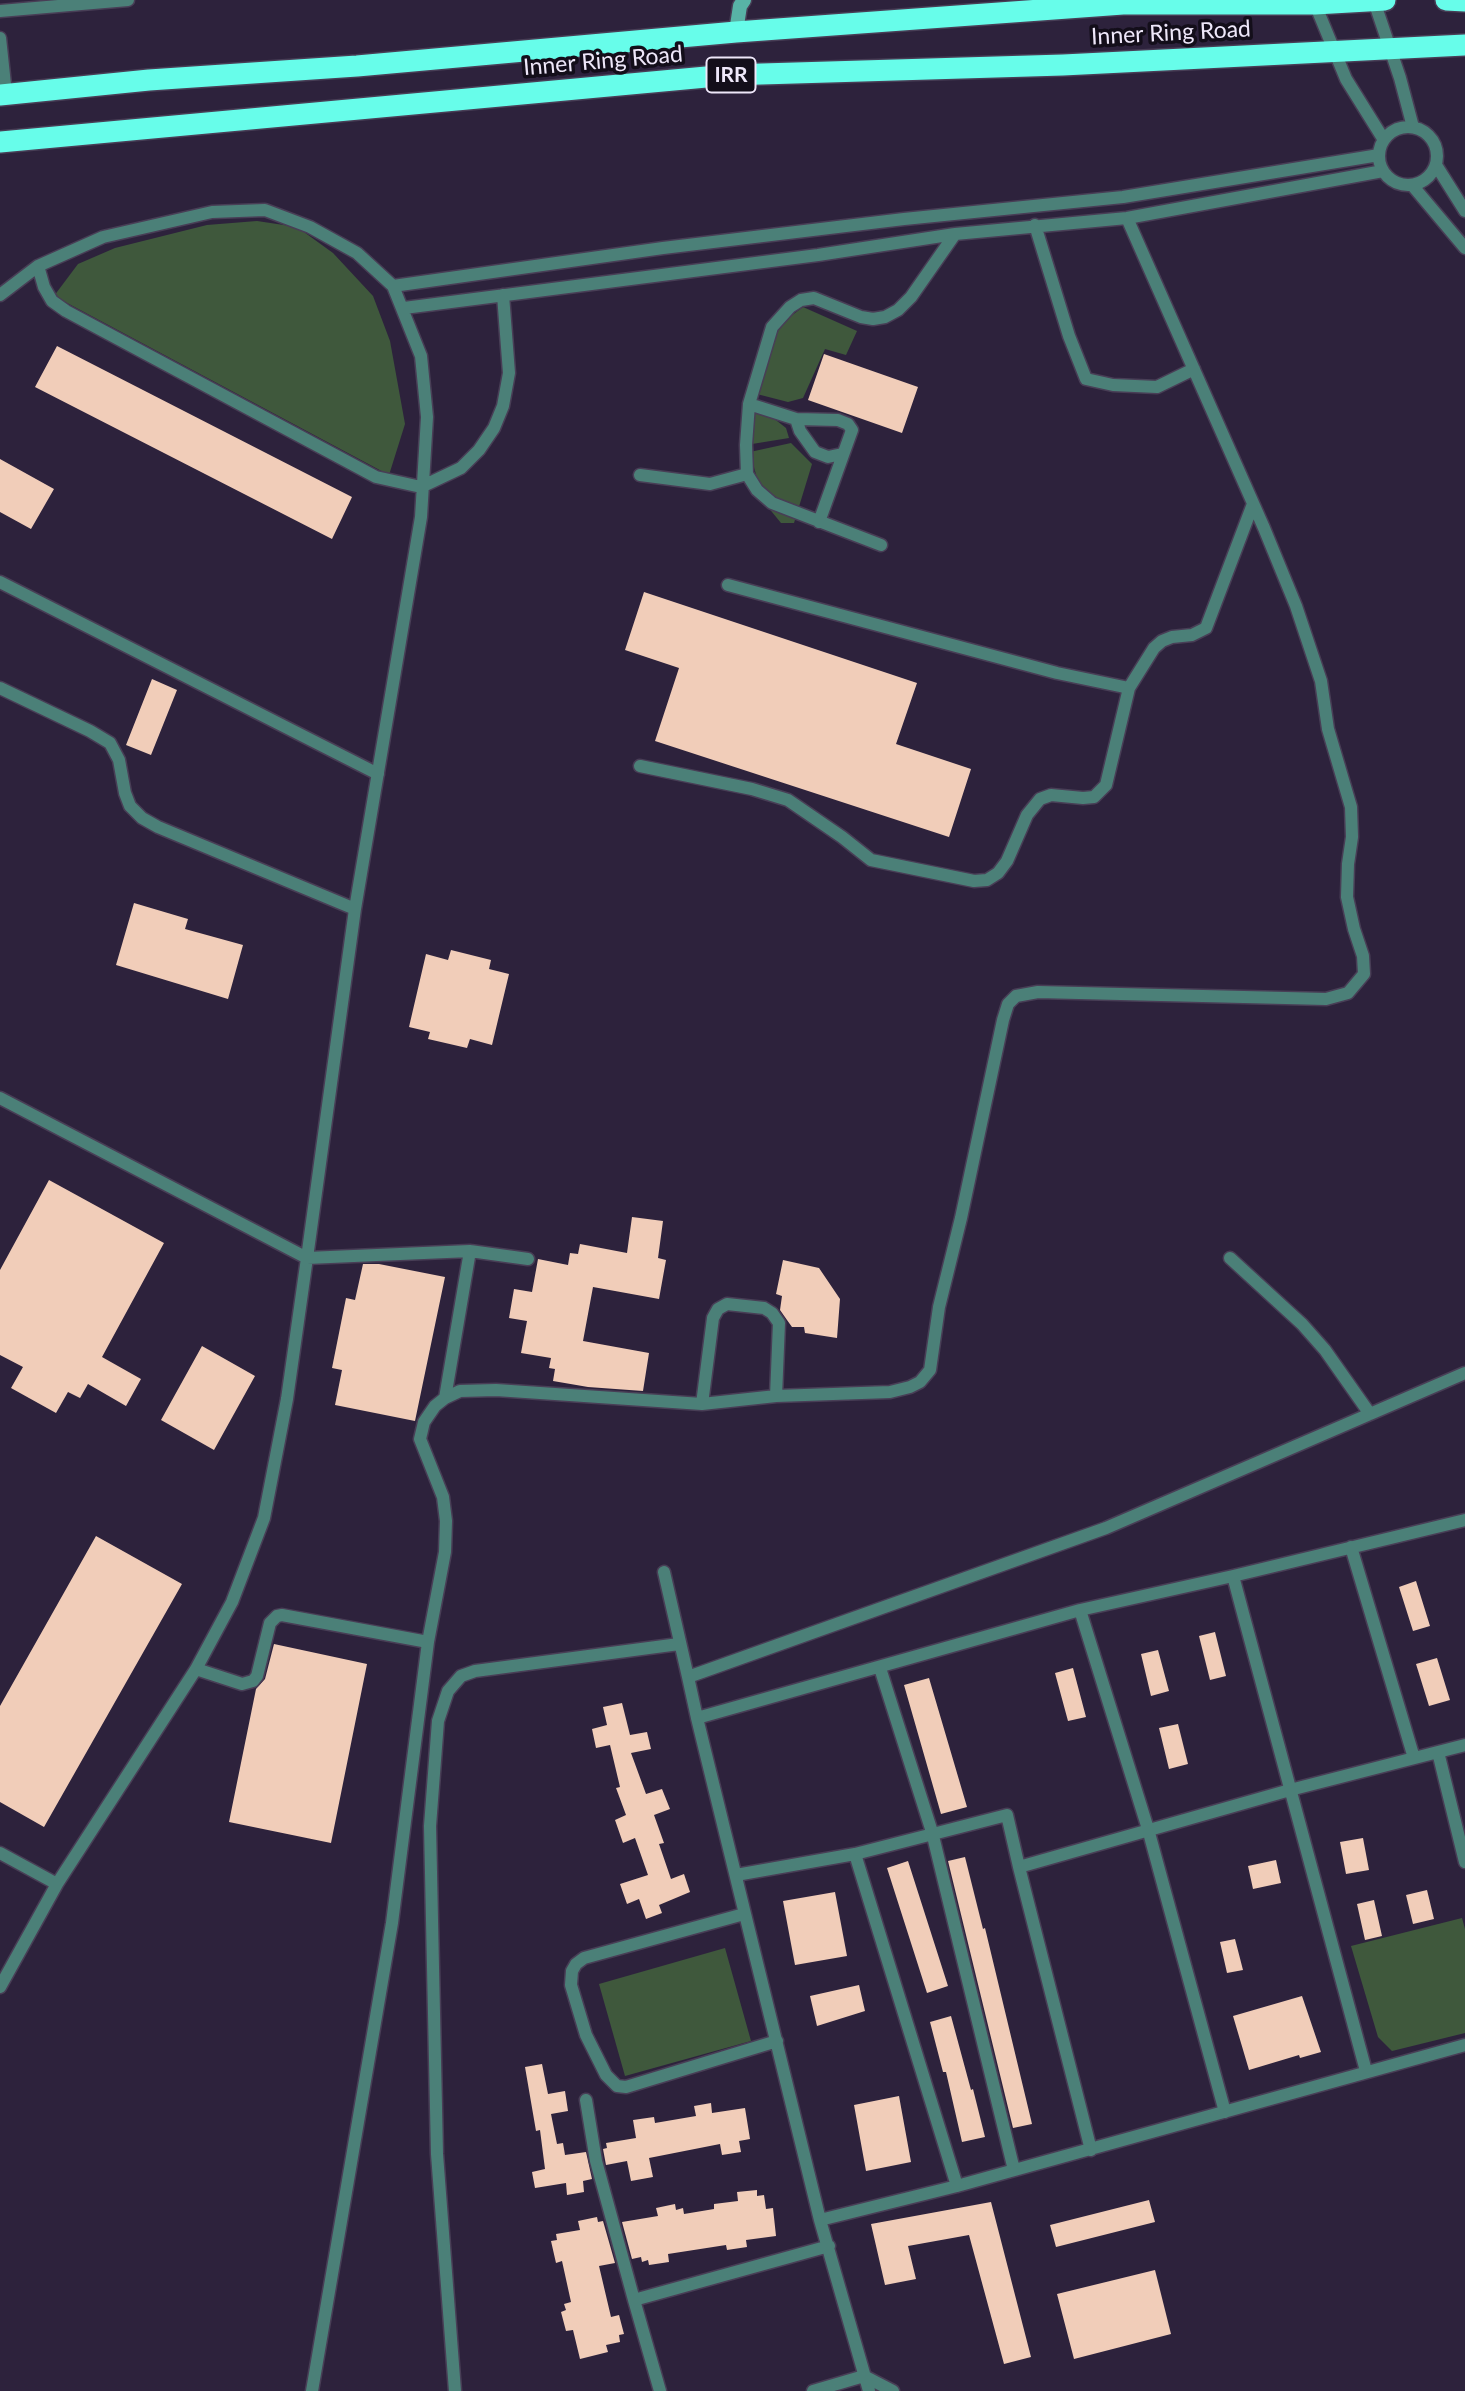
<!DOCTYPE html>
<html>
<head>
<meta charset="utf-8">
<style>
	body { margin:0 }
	canvas { display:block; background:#2d223c }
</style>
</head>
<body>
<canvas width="1465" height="2391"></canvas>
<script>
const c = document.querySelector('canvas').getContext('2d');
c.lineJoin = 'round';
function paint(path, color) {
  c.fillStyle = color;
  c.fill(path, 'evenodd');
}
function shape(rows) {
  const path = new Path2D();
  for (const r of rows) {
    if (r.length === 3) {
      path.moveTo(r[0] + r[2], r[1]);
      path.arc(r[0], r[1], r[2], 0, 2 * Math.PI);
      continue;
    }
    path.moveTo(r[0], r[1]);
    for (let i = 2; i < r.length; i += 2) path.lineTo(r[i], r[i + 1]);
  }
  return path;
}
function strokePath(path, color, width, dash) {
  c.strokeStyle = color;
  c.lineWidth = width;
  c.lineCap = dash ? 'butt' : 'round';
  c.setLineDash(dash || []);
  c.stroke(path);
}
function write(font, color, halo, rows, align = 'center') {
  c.font = font + ' Lato,sans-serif';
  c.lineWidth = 7;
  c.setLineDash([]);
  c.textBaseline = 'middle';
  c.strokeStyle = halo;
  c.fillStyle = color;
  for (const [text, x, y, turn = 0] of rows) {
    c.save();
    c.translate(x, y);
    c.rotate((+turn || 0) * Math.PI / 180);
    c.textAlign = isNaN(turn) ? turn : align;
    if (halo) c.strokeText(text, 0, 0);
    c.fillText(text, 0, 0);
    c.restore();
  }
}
paint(shape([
	[257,221,297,227,333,253,373,296,390,341,405,424,389,475,54,296,78,264,115,248,207,225],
	[803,307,857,331,846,355,825,349,803,398,788,402,753,393,767,343,787,319],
	[752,412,772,417,786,428,789,438,752,444],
	[791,443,812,464,794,523,781,523,763,501,750,452],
	[1462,1918,1465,1929,1465,2033,1392,2051,1378,2037,1351,1946],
	[725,1948,751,2041,625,2076,599,1984]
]), '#3f583c');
paint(shape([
	[57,346,352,497,332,539,35,387],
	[824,354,918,387,902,433,808,400],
	[0,459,54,489,31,529,0,512],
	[644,592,917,683,896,744,971,769,949,837,655,741,679,668,625,650],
	[152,679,177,690,151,755,126,745],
	[134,903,188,919,185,929,243,945,228,999,116,965],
	[451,950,491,960,489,969,509,974,492,1045,470,1039,467,1048,428,1039,430,1032,409,1027,426,954,448,960],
	[49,1180,164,1243,102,1357,141,1379,126,1406,88,1384,80,1398,68,1392,56,1413,11,1388,23,1367,0,1355,0,1270],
	[632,1217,663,1221,658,1258,666,1260,659,1299,593,1287,583,1341,649,1353,643,1391,588,1387,553,1381,555,1369,549,1368,551,1358,521,1353,527,1321,509,1318,514,1289,532,1292,538,1259,568,1265,570,1253,578,1254,580,1244,627,1253],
	[783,1260,819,1268,840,1299,837,1338,805,1333,804,1327,792,1327,787,1320,780,1310,782,1296,776,1294],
	[363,1264,379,1264,445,1277,415,1421,335,1405,342,1370,332,1368,346,1298,355,1300],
	[202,1346,255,1376,214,1450,161,1420],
	[96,1536,182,1584,44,1827,0,1802,0,1706],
	[1416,1581,1430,1626,1413,1631,1399,1587],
	[1215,1632,1226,1676,1210,1680,1199,1636],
	[274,1644,367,1664,331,1843,229,1822,256,1689,265,1679],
	[1158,1650,1169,1691,1151,1696,1141,1654],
	[1437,1658,1450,1700,1429,1706,1416,1664],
	[1073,1668,1086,1717,1068,1721,1055,1673],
	[929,1678,967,1807,941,1814,904,1685],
	[622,1703,630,1735,647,1732,651,1749,631,1753,646,1794,662,1789,670,1809,654,1815,664,1843,659,1844,671,1879,684,1874,690,1892,659,1905,662,1913,646,1919,639,1899,627,1904,620,1884,648,1875,635,1838,623,1843,615,1820,626,1815,616,1788,620,1787,610,1745,596,1748,592,1729,607,1725,603,1707],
	[1178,1724,1188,1764,1169,1769,1159,1728],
	[1363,1838,1369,1870,1346,1874,1340,1842],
	[965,1857,983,1929,985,1928,1032,2124,1013,2128,948,1861],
	[1276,1860,1281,1883,1253,1889,1248,1866],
	[908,1861,948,1986,927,1993,887,1868],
	[1427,1890,1434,1919,1413,1924,1406,1895],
	[835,1892,847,1956,795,1965,783,1901],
	[1374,1900,1382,1936,1365,1940,1357,1904],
	[1235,1939,1243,1970,1227,1973,1220,1942],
	[859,1985,865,2011,817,2026,810,1996],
	[1302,1996,1321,2052,1300,2058,1299,2055,1249,2070,1233,2016],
	[951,2016,971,2090,973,2089,985,2137,962,2142,946,2072,943,2072,930,2022],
	[542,2064,548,2094,565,2091,568,2111,551,2114,557,2144,563,2143,565,2155,586,2152,592,2179,583,2181,584,2192,567,2195,566,2183,535,2188,532,2172,545,2169,540,2130,536,2131,525,2067],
	[899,2096,911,2162,866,2171,854,2105],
	[711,2103,712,2113,745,2108,750,2139,739,2141,741,2152,722,2155,720,2144,649,2158,653,2177,631,2181,627,2161,606,2165,603,2149,607,2148,606,2143,636,2138,633,2120,654,2117,655,2123,696,2116,694,2106],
	[757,2190,757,2196,764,2195,766,2209,773,2208,776,2236,746,2240,747,2247,727,2250,726,2245,668,2254,669,2262,649,2265,648,2260,642,2262,641,2257,632,2259,622,2222,658,2216,656,2208,675,2204,676,2210,683,2208,684,2214,714,2209,714,2204,738,2201,737,2192],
	[1149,2200,1155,2222,1056,2247,1050,2225],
	[991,2202,1031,2357,1004,2364,969,2235,908,2246,916,2279,885,2285,871,2224],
	[597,2217,598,2222,603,2221,615,2263,599,2266,611,2317,619,2315,624,2334,619,2335,620,2342,606,2345,608,2352,580,2359,573,2330,566,2331,561,2312,566,2310,564,2304,571,2302,562,2261,556,2263,551,2241,557,2240,556,2234,580,2230,578,2221],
	[1155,2270,1171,2334,1074,2359,1057,2294]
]), '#f1cdb9');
const lane = shape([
	[1374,1,1400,78,1413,127],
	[1315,4,1346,79,1384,140],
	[0,11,128,0],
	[0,38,6,94],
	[1408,156,29],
	[1436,165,1465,211],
	[1412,185,1465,248],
	[1035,225,1069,336,1086,379,1113,385,1157,387,1194,369],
	[38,266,44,287,52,301,66,311,376,477,421,487,461,468,479,450,494,428,503,406,509,373,503,295],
	[393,286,663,248,904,219,1123,197,1379,155],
	[0,295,38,266,103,237,212,212,265,210,310,227,357,253,393,286,421,356,427,417,421,517,355,909],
	[404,308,818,255,955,234,1127,218,1383,171],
	[749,404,796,419,838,420,848,424,852,430,819,522],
	[796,419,800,431,815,452,828,457,842,454],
	[640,475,710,484,747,474],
	[881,545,772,503,757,490,747,474,746,445,749,404,772,327,790,307,801,300,814,298,861,317,873,319,885,317,898,310,911,297,955,234],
	[0,582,378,774],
	[728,585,1057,673,1129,688],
	[0,688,90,731,110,743,119,760,125,793,130,806,142,818,158,827,355,909,307,1258,470,1251,528,1259],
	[640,766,752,789,788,800,842,837,871,860,974,881,987,880,998,873,1007,861,1027,815,1040,799,1051,795,1083,798,1094,797,1106,785,1129,688,1154,648,1162,641,1172,637,1192,635,1206,628,1253,504],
	[0,1098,307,1258,287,1399,264,1518,232,1602,196,1669,57,1884,0,1987],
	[1230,1258,1302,1324,1325,1350,1370,1414],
	[445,1398,470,1251],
	[702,1404,713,1318,718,1309,727,1304,764,1308,772,1313,779,1323,776,1396],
	[1351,1547,1414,1758],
	[664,1572,688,1677],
	[1233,1576,1366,2071],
	[1080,1610,1148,1829,1225,2112],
	[880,1668,932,1832,1014,2170],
	[196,1669,242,1684,253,1681,257,1676,270,1623,277,1616,282,1615,428,1642],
	[697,1718,688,1677,1106,1528,1465,1373],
	[1438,1752,1465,1862],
	[0,1853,57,1884],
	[855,1854,1007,1815,1019,1867,1290,1790,1465,1745],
	[1019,1867,1091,2150],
	[736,1875,855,1854,957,2186],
	[744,1914,584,1958,576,1964,572,1971,571,1985,586,2035,606,2075,617,2086,626,2087,777,2041],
	[586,2100,596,2161,634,2300],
	[820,2220,957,2186,1465,2045],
	[312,2391,392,1923,428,1642,445,1552,446,1521,443,1497,420,1439,424,1422,435,1406,445,1398,460,1391,496,1390,702,1404,776,1396,890,1392,910,1387,920,1382,930,1370,939,1307,961,1218,1003,1020,1008,1004,1016,996,1038,992,1326,999,1348,993,1364,974,1363,956,1354,929,1347,897,1348,864,1352,837,1351,807,1328,729,1321,681,1296,606,1264,528,1127,218],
	[455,2391,437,2154,430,1826,438,1721,448,1691,461,1676,475,1671,679,1644],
	[660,2391,634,2300,829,2246],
	[813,2391,864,2376,893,2391],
	[869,2391,820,2220,697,1718,1080,1610,1233,1576,1465,1520]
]);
const secondary = shape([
	[736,32,740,6,744,0]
]);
const highway = shape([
	[1446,0,1465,1],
	[0,95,149,80,357,66,736,32,1123,4,1315,4,1385,0],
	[0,142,728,75,1063,65,1465,45]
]);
strokePath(lane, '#483e56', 15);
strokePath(secondary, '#483e56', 17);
strokePath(highway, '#483e56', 24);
strokePath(lane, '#4b8078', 12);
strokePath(secondary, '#58b3a6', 14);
strokePath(highway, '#67fdea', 21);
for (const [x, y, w] of [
	[731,75,49]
]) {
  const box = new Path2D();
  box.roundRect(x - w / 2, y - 17.5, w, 35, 5);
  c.fillStyle = '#130e1a';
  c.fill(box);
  strokePath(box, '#eee7f9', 2);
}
write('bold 21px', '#eee7f9', null, [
	["IRR",731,75]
]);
write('23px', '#eee7f9', '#130e1a', [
	["Inner Ring Road",1171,33,-3],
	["Inner Ring Road",603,61,-5]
]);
</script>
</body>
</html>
